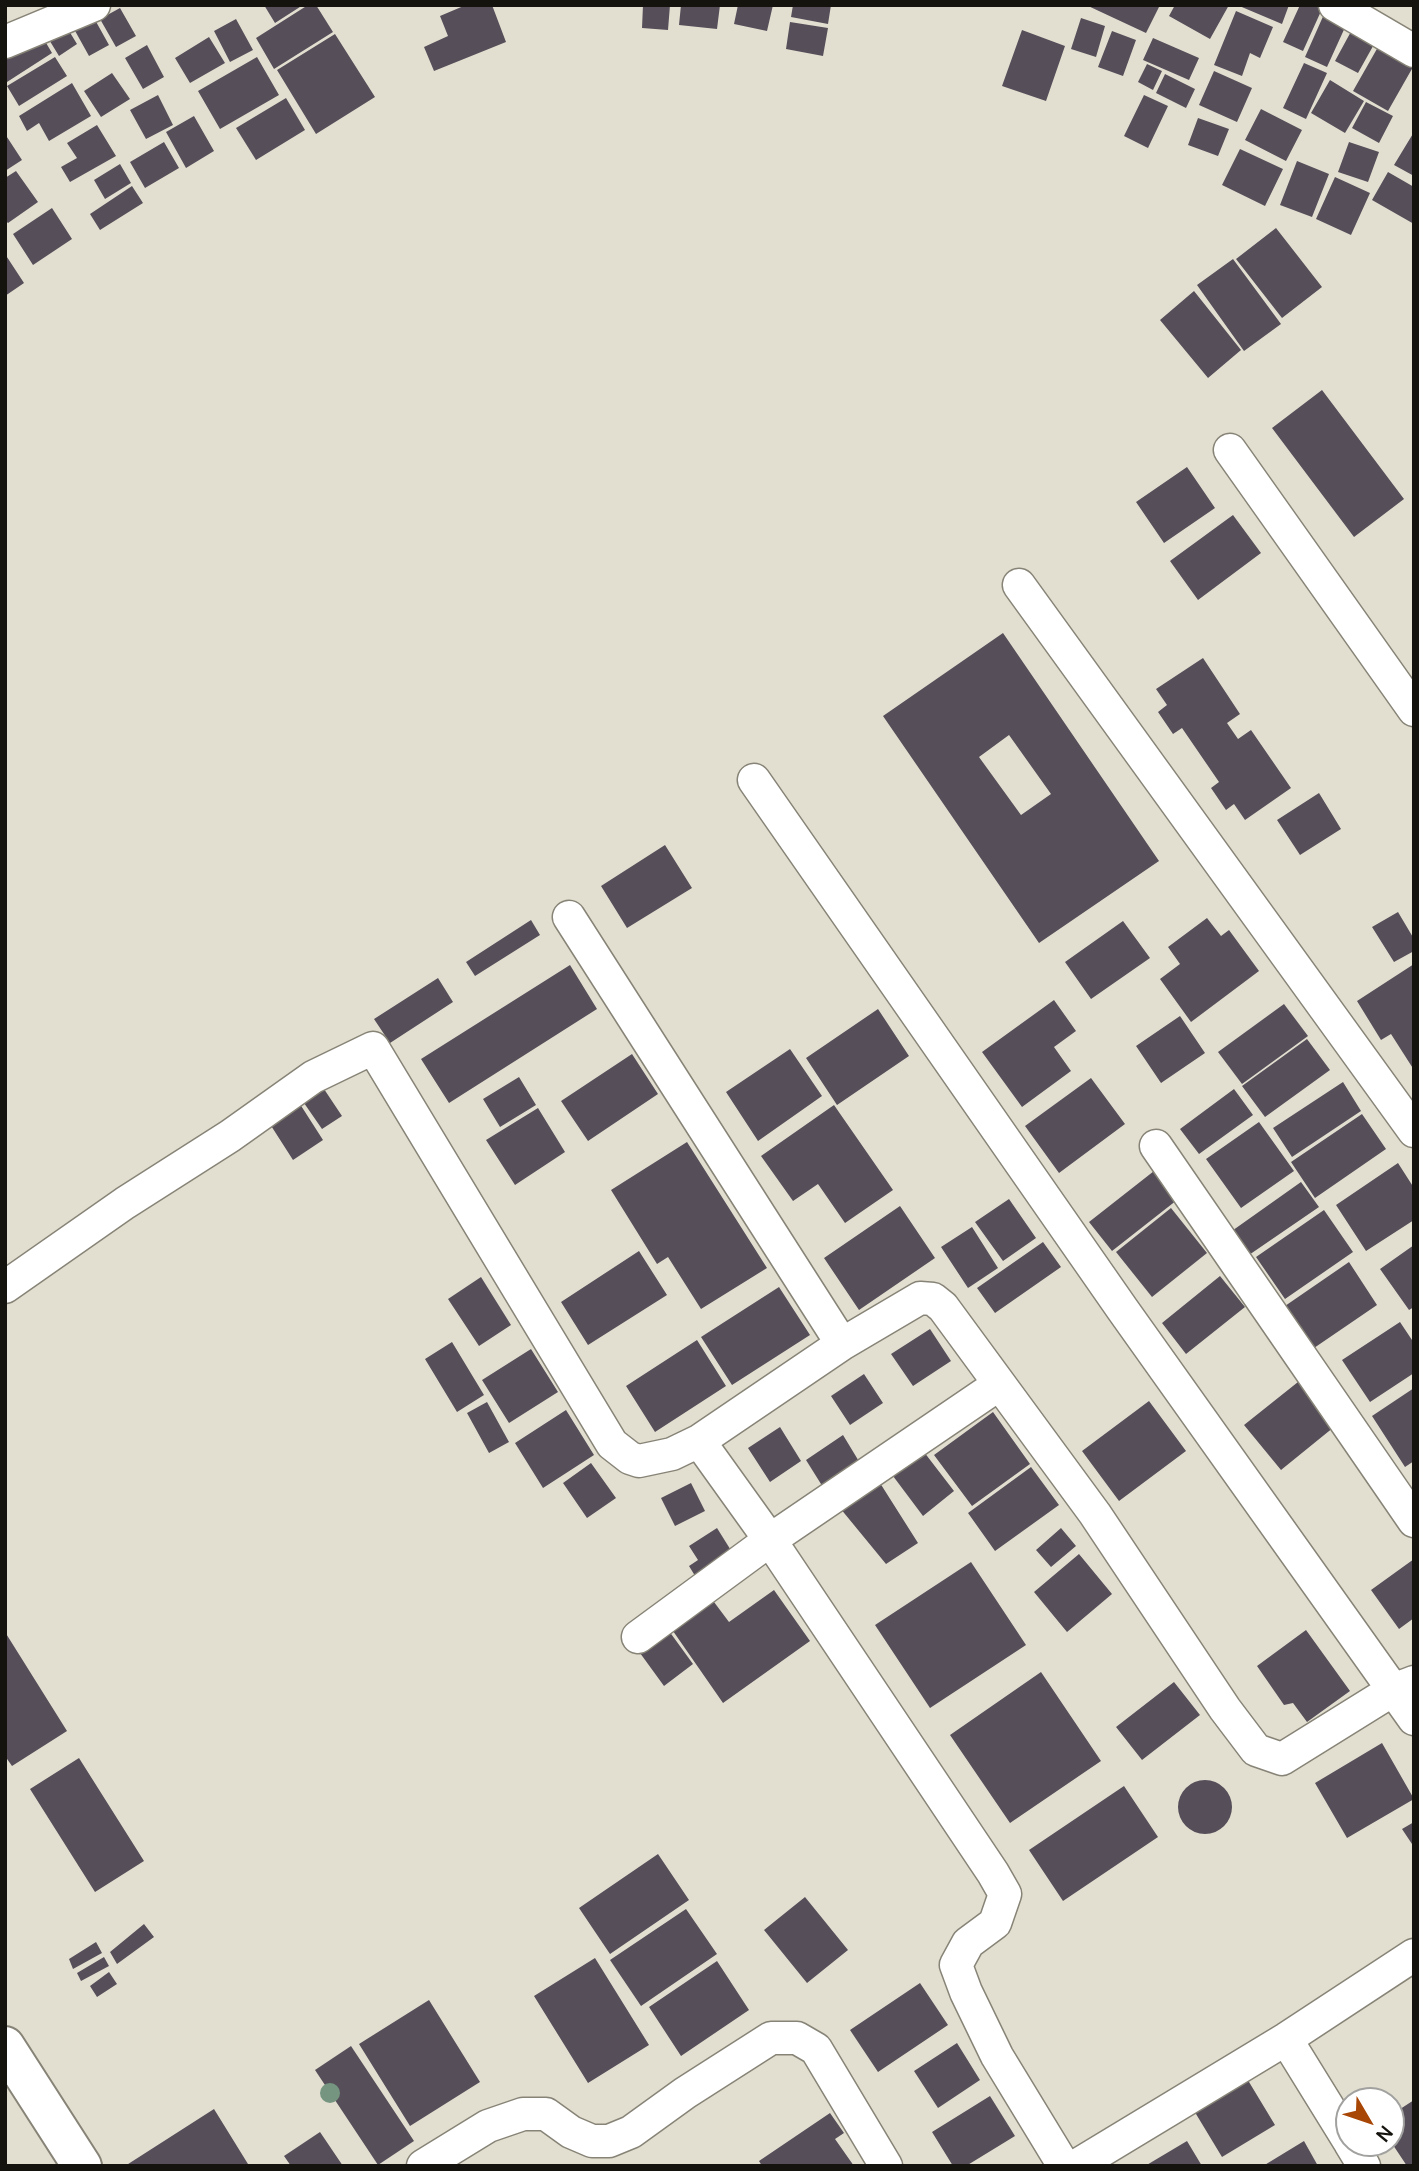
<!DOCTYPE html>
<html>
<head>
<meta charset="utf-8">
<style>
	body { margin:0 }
	#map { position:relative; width:1419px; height:2171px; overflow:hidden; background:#e2dfd0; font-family:Manrope,sans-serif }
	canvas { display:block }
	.frame { position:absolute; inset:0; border:7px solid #14130e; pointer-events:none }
	.north { position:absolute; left:1335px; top:2087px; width:70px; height:70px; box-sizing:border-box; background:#fff; border:2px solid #a1a19f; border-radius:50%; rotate:129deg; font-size:19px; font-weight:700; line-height:28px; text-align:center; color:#14130e }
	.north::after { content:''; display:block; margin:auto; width:24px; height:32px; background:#a84606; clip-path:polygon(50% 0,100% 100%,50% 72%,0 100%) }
</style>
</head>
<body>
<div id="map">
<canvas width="1419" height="2171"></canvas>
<div class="frame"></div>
<div class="north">N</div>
</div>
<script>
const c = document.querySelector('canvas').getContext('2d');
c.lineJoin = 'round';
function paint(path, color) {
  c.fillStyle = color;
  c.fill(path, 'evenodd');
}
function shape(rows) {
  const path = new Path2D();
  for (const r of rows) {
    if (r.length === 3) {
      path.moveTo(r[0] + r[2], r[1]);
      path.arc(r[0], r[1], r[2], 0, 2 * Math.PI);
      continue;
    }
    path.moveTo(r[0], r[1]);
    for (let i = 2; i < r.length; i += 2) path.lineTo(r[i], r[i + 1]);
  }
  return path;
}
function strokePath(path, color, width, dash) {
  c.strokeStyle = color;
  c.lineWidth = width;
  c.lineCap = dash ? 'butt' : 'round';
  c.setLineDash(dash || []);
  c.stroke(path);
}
paint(shape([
	[264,5,303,5,275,23],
	[308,5,316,5,333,32,274,69,256,38],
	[466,5,492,5,506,42,434,71,424,47,448,36,440,16],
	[643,5,670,5,668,30,642,28],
	[681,5,720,5,717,29,679,25],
	[738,5,773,5,767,31,734,24],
	[793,5,831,5,828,24,791,17],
	[1086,5,1160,5,1146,33],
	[1175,5,1229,5,1210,39,1169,16],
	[1237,5,1289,5,1282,24],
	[1300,5,1313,5,1322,9,1303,51,1283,42],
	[120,8,136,36,116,47,100,19],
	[1236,11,1273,27,1260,58,1250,53,1242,76,1214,65],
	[1325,12,1347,23,1327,67,1305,57],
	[94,18,109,45,89,56,74,29],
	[1081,18,1105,26,1096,57,1071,49],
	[236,19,253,50,230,62,214,31],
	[790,22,828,28,823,56,786,49],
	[66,26,77,44,59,56,48,38],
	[1354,26,1377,39,1358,73,1335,61],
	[1022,30,1065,46,1046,101,1002,86],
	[1112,31,1136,40,1123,76,1098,67],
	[335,34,375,97,316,134,277,70],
	[42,36,52,53,7,82,5,60],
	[209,37,225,63,190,83,175,58],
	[1153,38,1199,58,1189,80,1143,60],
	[147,45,164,77,143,89,125,58],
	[1378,47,1413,67,1388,111,1353,91],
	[55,57,67,76,19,106,7,86],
	[257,57,279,95,220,129,198,91],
	[1304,63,1327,73,1306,119,1283,108],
	[1147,64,1162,71,1153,90,1138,82],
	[1214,71,1252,88,1237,122,1199,105],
	[112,73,130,99,101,117,84,91],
	[1165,74,1195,89,1186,108,1156,93],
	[1330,80,1364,101,1345,133,1311,113],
	[72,83,91,116,49,141,39,123,27,131,19,116],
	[158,95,173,125,146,139,130,110],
	[1144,95,1168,106,1148,148,1124,136],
	[286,98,305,130,256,160,236,128],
	[1366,102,1393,116,1379,143,1352,128],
	[1261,109,1302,130,1286,161,1245,140],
	[194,116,214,151,186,168,166,132],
	[1198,118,1229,129,1218,156,1188,145],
	[97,125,116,156,70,182,61,167,77,158,67,143],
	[1414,132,1414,176,1394,165],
	[5,134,22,160,5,171],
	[164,142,179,168,145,188,130,162],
	[1349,142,1379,152,1368,182,1338,172],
	[1240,149,1283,169,1265,206,1222,185],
	[1297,161,1329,174,1312,217,1280,205],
	[120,164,131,183,105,199,94,180],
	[16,171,38,202,8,223,5,220,5,178],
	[1388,172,1414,187,1414,224,1372,200],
	[1335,177,1370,193,1351,235,1316,219],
	[132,186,143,203,100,230,90,214],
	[52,208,72,239,33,265,13,234],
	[1276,228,1322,287,1282,318,1236,259],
	[5,254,24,283,5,296],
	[1233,259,1281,324,1244,351,1197,285],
	[1194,291,1241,350,1208,378,1160,320],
	[1322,390,1404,499,1354,537,1272,428],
	[1187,467,1215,508,1164,543,1136,502],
	[1233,515,1261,553,1198,600,1170,561],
	[1003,633,1159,861,1039,943,883,716],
	[1009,735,1051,794,1021,815,979,757],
	[1203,658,1240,714,1227,723,1238,739,1251,730,1291,788,1245,820,1234,804,1226,810,1211,788,1219,782,1182,728,1173,734,1158,712,1167,705,1156,689],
	[1319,793,1341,829,1300,855,1277,820],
	[665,845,692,888,627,928,601,886],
	[1398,912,1414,939,1414,951,1394,962,1372,927],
	[1207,918,1221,936,1229,930,1259,971,1191,1022,1160,979,1180,964,1168,947],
	[531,920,540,935,475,976,466,962],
	[1123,921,1150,958,1091,999,1065,962],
	[1414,964,1414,1070,1391,1034,1381,1040,1357,1001],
	[570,965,597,1009,449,1103,421,1059],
	[438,978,453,1002,390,1043,374,1019],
	[1054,1000,1076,1031,1054,1047,1071,1071,1022,1107,982,1052],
	[1284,1004,1308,1036,1242,1084,1218,1052],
	[878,1009,909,1056,837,1105,806,1058],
	[1180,1016,1205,1053,1161,1083,1136,1046],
	[1307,1039,1330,1070,1265,1117,1242,1086],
	[790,1049,822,1096,758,1141,726,1092],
	[632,1054,658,1094,588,1141,561,1101],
	[519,1077,536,1105,500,1127,483,1099],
	[1091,1078,1125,1124,1059,1173,1025,1126],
	[1343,1082,1361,1111,1292,1157,1273,1128],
	[324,1089,342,1116,322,1129,304,1103],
	[1234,1089,1253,1115,1199,1154,1180,1129],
	[298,1101,323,1140,293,1160,268,1121],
	[834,1105,893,1190,845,1223,818,1184,793,1201,761,1156],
	[538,1108,565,1152,515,1185,486,1140],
	[1362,1114,1386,1149,1315,1198,1291,1162],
	[1259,1122,1294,1171,1241,1208,1206,1159],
	[687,1142,767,1268,701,1309,668,1257,657,1264,611,1190],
	[1398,1163,1414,1188,1414,1220,1366,1251,1336,1205],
	[1154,1171,1177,1200,1112,1251,1089,1222],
	[1301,1182,1319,1207,1246,1257,1229,1233],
	[1009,1199,1036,1238,1003,1261,975,1222],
	[900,1206,935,1258,859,1310,824,1258],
	[1171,1208,1207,1253,1152,1297,1116,1252],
	[1324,1210,1353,1252,1285,1299,1256,1257],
	[972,1227,998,1268,968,1288,941,1247],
	[1043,1242,1061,1267,995,1313,977,1288],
	[1414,1245,1414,1307,1409,1310,1380,1269],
	[639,1251,667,1295,588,1345,561,1302],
	[1349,1262,1377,1305,1314,1348,1285,1306],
	[1220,1276,1245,1307,1186,1354,1162,1323],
	[481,1277,511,1325,479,1346,448,1299],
	[779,1287,810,1335,732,1385,701,1337],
	[1400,1322,1414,1343,1414,1373,1370,1402,1342,1360],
	[930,1329,951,1361,913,1386,891,1354],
	[697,1340,726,1386,655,1432,626,1386],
	[452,1342,484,1395,457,1412,425,1359],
	[531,1349,558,1392,509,1423,482,1380],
	[864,1374,883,1403,850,1425,831,1396],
	[1298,1382,1334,1427,1281,1470,1244,1425],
	[1414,1388,1414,1461,1405,1467,1372,1416],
	[1149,1401,1186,1451,1119,1501,1082,1451],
	[487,1402,509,1442,489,1453,467,1413],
	[566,1410,594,1455,543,1488,515,1443],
	[993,1412,1030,1464,972,1506,934,1455],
	[780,1427,801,1461,770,1482,748,1448],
	[843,1435,863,1468,826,1492,806,1460],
	[924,1452,954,1491,923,1516,893,1476],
	[591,1463,616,1498,587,1518,563,1483],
	[1031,1467,1059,1505,995,1551,968,1513],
	[691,1483,705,1511,675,1526,661,1498],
	[880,1483,918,1543,886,1564,840,1508],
	[717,1528,737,1560,700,1584,689,1566,698,1560,689,1546],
	[1061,1528,1076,1546,1051,1567,1036,1550],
	[1079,1554,1112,1594,1067,1632,1034,1592],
	[1414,1559,1414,1618,1399,1629,1371,1590],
	[971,1562,1026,1645,930,1708,875,1625],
	[774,1590,810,1641,723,1703,673,1631,714,1602,729,1622],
	[1306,1630,1350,1691,1307,1722,1293,1703,1284,1705,1257,1666],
	[669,1631,693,1664,664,1686,640,1653],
	[5,1632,67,1731,12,1766,5,1756],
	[1041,1672,1101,1761,1010,1823,950,1735],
	[1174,1682,1200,1715,1142,1760,1116,1727],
	[1382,1743,1414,1799,1347,1838,1315,1783],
	[79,1758,144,1861,95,1892,30,1789],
	[1205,1807,27],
	[1124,1786,1158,1837,1063,1901,1029,1850],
	[1414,1822,1414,1847,1402,1829],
	[658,1854,689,1900,610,1954,579,1908],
	[805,1897,848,1950,807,1983,764,1930],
	[686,1909,717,1954,641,2006,610,1960],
	[144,1924,154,1937,117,1964,110,1952],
	[96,1942,102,1953,73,1969,69,1959],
	[104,1957,109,1966,81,1981,77,1973],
	[595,1958,649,2045,588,2083,534,1996],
	[717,1961,749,2010,681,2056,649,2007],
	[109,1972,117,1984,97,1997,90,1986],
	[920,1983,948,2025,878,2072,850,2030],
	[429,2000,480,2082,410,2126,359,2044],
	[957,2043,980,2080,938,2108,914,2071],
	[351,2046,414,2141,378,2165,315,2070],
	[1246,2077,1275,2125,1222,2157,1193,2109],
	[990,2096,1015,2136,966,2166,953,2166,932,2132],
	[1414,2100,1414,2166,1407,2166,1391,2142,1391,2115],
	[214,2109,248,2164,125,2166],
	[830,2113,844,2133,835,2139,854,2166,762,2166,759,2161],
	[320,2132,343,2166,291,2166,284,2156],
	[1187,2141,1202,2166,1145,2166],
	[1304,2141,1318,2166,1263,2166]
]), '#564f5a');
const minor = shape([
	[1335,5,1414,51],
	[5,42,94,5],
	[1230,450,1414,710],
	[1019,585,1414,1131],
	[754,780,1123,1310,1414,1719],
	[569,917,842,1344],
	[1156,1146,1414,1521],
	[5,1287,125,1203,230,1136,313,1077,373,1048,612,1444,630,1458,639,1461,672,1454,699,1441,842,1344,920,1298,933,1299,943,1307,1095,1514,1225,1709,1256,1750,1282,1759,1393,1690,1414,1682],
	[699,1441,770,1540,993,1873,1005,1894,995,1923,968,1943,956,1965,966,1992,997,2056,1064,2166],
	[638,1637,770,1540,998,1385],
	[1286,2039,1349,2141],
	[1350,2143,1364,2166],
	[423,2166,488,2126,523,2114,546,2114,571,2132,592,2141,609,2141,631,2132,685,2093,771,2038,797,2038,816,2049,886,2166],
	[1076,2166,1286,2039,1414,1955]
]);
const tertiary = shape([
	[5,2046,82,2166]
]);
strokePath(minor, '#878477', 35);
strokePath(tertiary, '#878477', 42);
strokePath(minor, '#fff', 32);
strokePath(tertiary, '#fff', 38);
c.fillStyle = '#759581';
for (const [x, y] of [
	[330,2093]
]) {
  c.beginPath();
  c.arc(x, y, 10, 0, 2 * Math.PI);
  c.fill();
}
</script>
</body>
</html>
